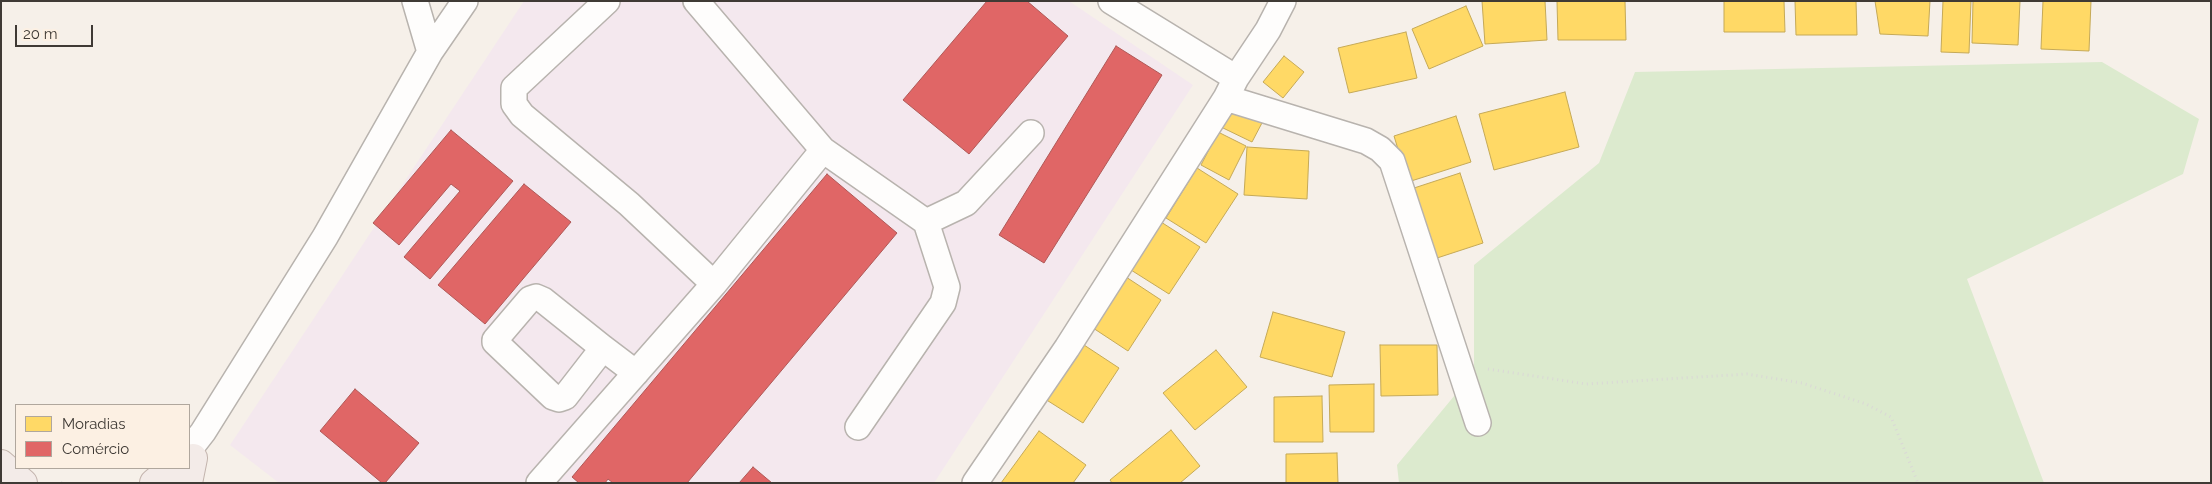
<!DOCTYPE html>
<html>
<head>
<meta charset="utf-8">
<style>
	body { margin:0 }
	#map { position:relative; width:2212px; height:484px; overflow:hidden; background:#f6f0e9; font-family:Raleway,sans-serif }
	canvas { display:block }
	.frame { position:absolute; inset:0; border:2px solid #3f3a35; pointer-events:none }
	.legend { position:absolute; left:15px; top:404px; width:175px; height:65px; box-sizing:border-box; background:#fcf0e3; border:1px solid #b0a79d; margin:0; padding:6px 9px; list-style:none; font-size:15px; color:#3f3a35 }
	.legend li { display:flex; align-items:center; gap:10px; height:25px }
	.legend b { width:25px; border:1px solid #b0a79d }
	.scale { position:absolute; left:15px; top:25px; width:78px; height:22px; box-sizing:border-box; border:2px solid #3f3a35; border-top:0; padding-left:6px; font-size:15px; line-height:18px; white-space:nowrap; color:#3f3a35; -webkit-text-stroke:4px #fcf0e3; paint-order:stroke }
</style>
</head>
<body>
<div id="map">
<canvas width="2212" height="484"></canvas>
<div class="frame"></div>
<ul class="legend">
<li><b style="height:14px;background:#ffd966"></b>Moradias</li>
<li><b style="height:14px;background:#e06666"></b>Comércio</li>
</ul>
<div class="scale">20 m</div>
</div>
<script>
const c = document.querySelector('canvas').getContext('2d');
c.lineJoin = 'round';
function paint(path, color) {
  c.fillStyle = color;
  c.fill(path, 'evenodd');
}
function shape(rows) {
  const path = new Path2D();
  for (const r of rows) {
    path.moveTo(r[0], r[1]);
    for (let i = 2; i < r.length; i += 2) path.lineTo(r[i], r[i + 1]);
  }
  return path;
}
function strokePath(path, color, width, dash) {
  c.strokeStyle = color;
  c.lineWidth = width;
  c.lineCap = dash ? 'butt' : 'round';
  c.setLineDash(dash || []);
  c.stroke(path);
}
paint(shape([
	[524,1,1069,1,1193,85,934,483,279,483,230,445]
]), '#f4e8ee');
paint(shape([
	[2102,62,2199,119,2183,174,1967,279,2044,483,1399,483,1397,465,1474,372,1474,265,1599,163,1635,72]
]), '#dceace');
const homes = shape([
	[1482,1,1545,1,1547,40,1485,44,1482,1],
	[1557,1,1625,1,1626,40,1558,40,1557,1],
	[1724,1,1784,1,1785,32,1724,32,1724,1],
	[1795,1,1856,1,1857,35,1796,35,1795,1],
	[1875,1,1930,1,1928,36,1880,34,1875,1],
	[1943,1,1971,1,1969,53,1941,52,1943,1],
	[1973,1,2020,1,2018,45,1972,43,1973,1],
	[2043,1,2091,1,2089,51,2041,49,2043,1],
	[1466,6,1483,46,1429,69,1412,29,1466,6],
	[1406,32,1417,78,1349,93,1338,48,1406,32],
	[1284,56,1304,72,1283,98,1263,82,1284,56],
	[1565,92,1579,147,1494,170,1479,114,1565,92],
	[1231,105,1263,121,1252,142,1221,127,1231,105],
	[1456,116,1471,162,1408,182,1394,136,1456,116],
	[1218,132,1246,146,1229,180,1201,165,1218,132],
	[1247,147,1309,151,1307,199,1244,195,1247,147],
	[1197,168,1238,194,1206,243,1166,218,1197,168],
	[1460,173,1483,243,1434,259,1411,189,1460,173],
	[1161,222,1200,247,1169,294,1131,270,1161,222],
	[1126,277,1161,300,1128,351,1093,328,1126,277],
	[1273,312,1345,332,1332,377,1260,357,1273,312],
	[1081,343,1119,368,1083,423,1045,399,1081,343],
	[1380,345,1437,345,1438,395,1381,396,1380,345],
	[1216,350,1247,387,1195,430,1163,393,1216,350],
	[1374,384,1374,432,1330,432,1329,385,1374,384],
	[1322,396,1323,442,1274,442,1274,397,1322,396],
	[1171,430,1200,466,1180,483,1112,483,1110,480,1171,430],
	[1039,431,1086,465,1073,483,1001,483,1039,431],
	[1337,453,1338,483,1286,483,1286,454,1337,453]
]);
paint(homes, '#ffd966');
strokePath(homes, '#c5a957', 1);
const shops = shape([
	[987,1,1027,1,1068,36,969,154,903,100,987,1],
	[1116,46,1162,75,1044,263,999,235,1116,46],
	[451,130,513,181,430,279,404,257,460,191,451,184,399,245,373,223,451,130],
	[827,174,897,233,687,483,613,483,608,479,605,483,579,483,572,477,827,174],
	[524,184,571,222,485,324,438,285,524,184],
	[355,389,419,443,385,483,382,483,320,431,355,389],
	[753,467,772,483,739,483,753,467]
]);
paint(shops, '#e06666');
strokePath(shops, '#b05957', 1);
const minor = shape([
	[415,1,430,52],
	[607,1,514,88,514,104,522,115,629,204,714,284],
	[1111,1,1236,78],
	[1226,98,1366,141,1380,149,1392,161,1478,423],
	[823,150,926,222,947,287,943,303,858,427],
	[926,222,966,203,1031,133],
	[603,348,565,397,559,399,553,397,495,342,495,340,530,299,536,297,543,300,603,348,636,373],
	[189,450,203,432,325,237,430,52,465,1],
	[539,483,714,284,823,150,696,1],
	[975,483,1067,348,1226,98,1236,78,1268,30,1283,1]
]);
const major = shape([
	[1,464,23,483],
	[154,483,172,468],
	[188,483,193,458]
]);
strokePath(minor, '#b8b3ae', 28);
strokePath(major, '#c3b4ad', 30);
strokePath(shape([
	[1488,369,1586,384,1747,374,1802,383,1866,404,1891,417,1918,483],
	[62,483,64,481]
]), '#dad8d6', 3, [1, 4]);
strokePath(minor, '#fefdfc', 25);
strokePath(major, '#f3ebe8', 28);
</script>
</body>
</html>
